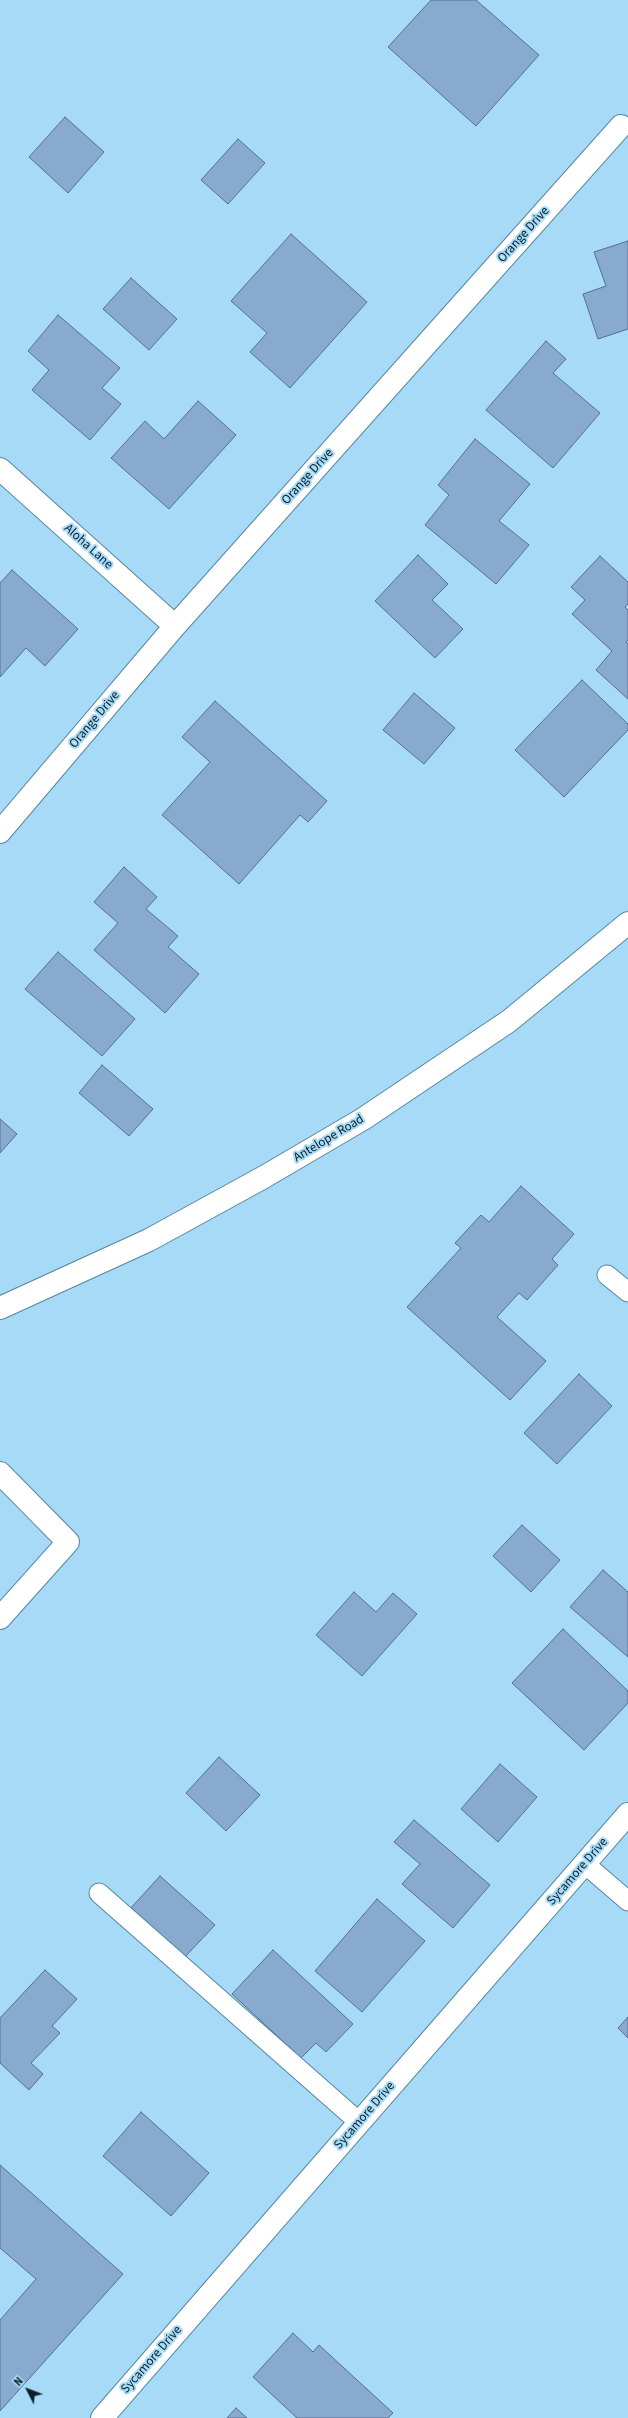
<!DOCTYPE html>
<html>
<head>
<meta charset="utf-8">
<style>
	body { margin:0 }
	#map { position:relative; width:628px; height:2418px; overflow:hidden; background:#a6daf6; font-family:"Source Sans 3",sans-serif }
	canvas { display:block }
	.north { position:absolute; left:8px; top:2370px; width:40px; height:40px; -webkit-text-stroke:3px #a6daf6; paint-order:stroke; rotate:312deg; font-size:11px; font-weight:700; line-height:16px; text-align:center; color:#0a1f29 }
	.north::after { content:''; display:block; margin:auto; width:14px; height:18px; background:#0a1f29; clip-path:polygon(50% 0,100% 100%,50% 72%,0 100%) }
</style>
</head>
<body>
<div id="map">
<canvas width="628" height="2418"></canvas>
<div class="north">N</div>
</div>
<script>
const c = document.querySelector('canvas').getContext('2d');
c.lineJoin = 'round';
function paint(path, color) {
  c.fillStyle = color;
  c.fill(path, 'evenodd');
}
function shape(rows) {
  const path = new Path2D();
  for (const r of rows) {
    path.moveTo(r[0], r[1]);
    for (let i = 2; i < r.length; i += 2) path.lineTo(r[i], r[i + 1]);
  }
  return path;
}
function strokePath(path, color, width, dash) {
  c.strokeStyle = color;
  c.lineWidth = width;
  c.lineCap = dash ? 'butt' : 'round';
  c.setLineDash(dash || []);
  c.stroke(path);
}
function write(font, color, halo, rows, align = 'center') {
  c.font = font + ' "Source Sans 3",sans-serif';
  c.lineWidth = 4;
  c.setLineDash([]);
  c.textBaseline = 'middle';
  c.strokeStyle = halo;
  c.fillStyle = color;
  for (const [text, x, y, turn = 0] of rows) {
    c.save();
    c.translate(x, y);
    c.rotate((+turn || 0) * Math.PI / 180);
    c.textAlign = isNaN(turn) ? turn : align;
    if (halo) c.strokeText(text, 0, 0);
    c.fillText(text, 0, 0);
    c.restore();
  }
}
const building = shape([
	[431,0,476,0,539,55,476,126,388,47,431,0],
	[65,117,104,152,68,193,29,157,65,117],
	[238,139,265,163,228,204,201,180,238,139],
	[291,234,367,302,290,388,250,352,267,333,231,301,291,234],
	[628,241,628,329,598,339,583,294,606,286,594,252,628,241],
	[131,278,177,319,149,350,103,309,131,278],
	[58,315,120,368,102,388,121,404,90,440,32,390,49,370,28,351,58,315],
	[546,341,566,359,553,373,600,413,553,468,486,410,546,341],
	[198,401,236,435,169,509,111,458,145,421,164,439,198,401],
	[475,439,530,484,499,521,529,545,496,584,425,525,449,495,438,485,475,439],
	[418,555,448,584,432,600,463,629,435,658,375,601,418,555],
	[600,556,628,582,628,604,625,607,628,610,628,640,626,642,628,644,628,699,596,670,612,651,572,614,585,600,571,587,600,556],
	[12,570,78,629,45,666,26,648,0,677,0,583,12,570],
	[582,680,628,724,628,730,564,797,515,750,582,680],
	[414,693,455,728,424,764,383,730,414,693],
	[215,701,327,801,308,822,300,815,239,884,162,815,210,762,182,737,215,701],
	[124,867,157,897,146,909,178,936,168,947,199,974,165,1013,94,950,118,923,94,902,124,867],
	[58,952,135,1019,102,1056,25,989,58,952],
	[102,1065,153,1109,129,1136,79,1093,102,1065],
	[0,1119,17,1134,0,1153,0,1119],
	[521,1186,574,1234,552,1259,558,1265,527,1300,519,1293,497,1317,546,1361,510,1400,407,1307,461,1248,455,1243,481,1215,489,1222,521,1186],
	[579,1374,612,1406,557,1464,524,1433,579,1374],
	[522,1525,560,1560,531,1592,493,1556,522,1525],
	[603,1570,628,1592,628,1657,570,1607,603,1570],
	[354,1592,376,1612,393,1593,417,1614,362,1676,316,1635,354,1592],
	[563,1629,628,1691,628,1703,584,1750,512,1683,563,1629],
	[219,1757,260,1795,226,1831,186,1793,219,1757],
	[500,1764,537,1797,498,1842,461,1809,500,1764],
	[414,1820,490,1885,453,1928,402,1884,420,1864,394,1842,414,1820],
	[160,1876,215,1925,183,1959,129,1910,160,1876],
	[377,1899,425,1941,362,2012,315,1971,377,1899],
	[273,1950,353,2024,326,2052,316,2043,301,2058,232,1994,273,1950],
	[45,1970,77,1999,52,2026,60,2033,31,2063,43,2074,29,2090,0,2063,0,2018,45,1970],
	[628,2017,628,2038,618,2028,628,2017],
	[141,2112,209,2173,171,2216,103,2156,141,2112],
	[0,2165,123,2274,0,2411,0,2320,36,2279,0,2248,0,2165],
	[293,2333,313,2352,319,2345,393,2413,388,2418,297,2418,253,2377,293,2333],
	[236,2408,247,2418,227,2418,236,2408]
]);
paint(building, '#89aacf');
strokePath(building, '#527194', 1);
const lane = shape([
	[607,1275,628,1292],
	[585,1864,628,1901],
	[99,1893,360,2123]
]);
const street = shape([
	[0,469,175,626],
	[0,832,175,626,621,126],
	[0,1473,68,1542,0,1618],
	[102,2418,628,1814]
]);
const primary = shape([
	[0,1308,149,1240,264,1177,363,1119,509,1021,628,923]
]);
strokePath(lane, '#5687a1', 21);
strokePath(street, '#5687a1', 24);
strokePath(primary, '#5687a1', 24);
strokePath(lane, '#fff', 19);
strokePath(street, '#fff', 22);
strokePath(primary, '#fff', 22);
write('13px', '#0a1f29', '#a6daf6', [
	["Orange Drive",524,235,-48],
	["Orange Drive",308,477,-48],
	["Aloha Lane",88,547,42],
	["Orange Drive",95,720,-50],
	["Antelope Road",329,1139,-31],
	["Sycamore Drive",578,1872,-49],
	["Sycamore Drive",365,2116,-49],
	["Sycamore Drive",152,2360,-49]
]);
</script>
</body>
</html>
